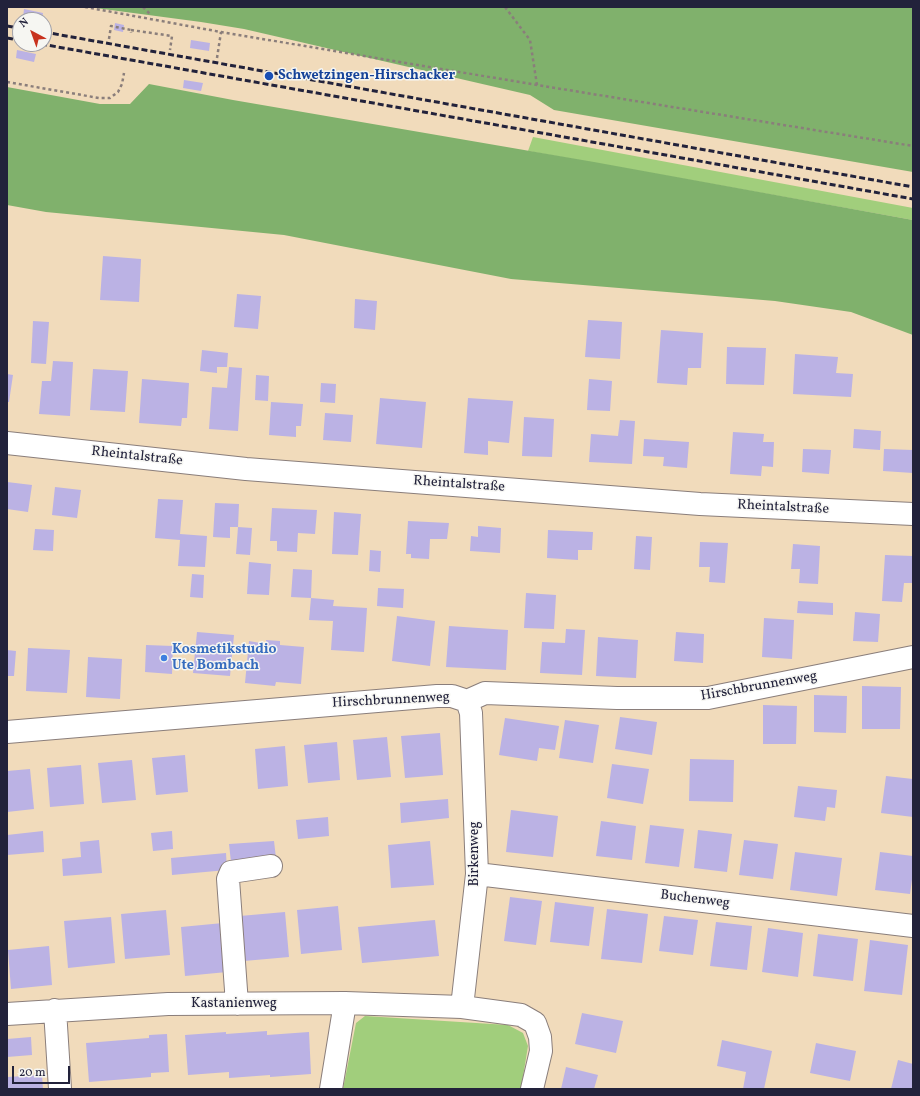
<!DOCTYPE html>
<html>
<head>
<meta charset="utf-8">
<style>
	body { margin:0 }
	#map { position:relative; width:920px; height:1096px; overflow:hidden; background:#f1dbbb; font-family:Vollkorn,serif }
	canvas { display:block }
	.frame { position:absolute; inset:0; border:8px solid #22223b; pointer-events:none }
	.north { position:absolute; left:12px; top:12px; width:40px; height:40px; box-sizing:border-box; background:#f6f6f2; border:1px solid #a1a1a9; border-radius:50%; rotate:319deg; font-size:11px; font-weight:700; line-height:16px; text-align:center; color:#22223b }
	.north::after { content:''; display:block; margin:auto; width:14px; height:18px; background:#c8321e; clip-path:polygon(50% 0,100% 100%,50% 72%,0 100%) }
	.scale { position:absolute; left:12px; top:1066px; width:58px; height:18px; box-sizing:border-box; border:2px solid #22223b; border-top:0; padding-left:5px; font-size:12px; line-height:14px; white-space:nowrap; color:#22223b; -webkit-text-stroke:3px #f6f6f2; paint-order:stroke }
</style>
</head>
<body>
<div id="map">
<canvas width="920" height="1096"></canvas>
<div class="frame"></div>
<div class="north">N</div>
<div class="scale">20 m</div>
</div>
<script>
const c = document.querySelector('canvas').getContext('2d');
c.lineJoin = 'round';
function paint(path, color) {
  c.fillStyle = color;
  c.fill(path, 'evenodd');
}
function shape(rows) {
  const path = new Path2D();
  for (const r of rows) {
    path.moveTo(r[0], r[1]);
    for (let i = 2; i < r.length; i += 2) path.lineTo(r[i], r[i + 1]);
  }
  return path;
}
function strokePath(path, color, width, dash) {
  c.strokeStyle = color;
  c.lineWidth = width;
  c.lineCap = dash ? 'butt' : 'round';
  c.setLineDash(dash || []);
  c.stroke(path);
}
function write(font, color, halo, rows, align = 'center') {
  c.font = font + ' Vollkorn,serif';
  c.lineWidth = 3;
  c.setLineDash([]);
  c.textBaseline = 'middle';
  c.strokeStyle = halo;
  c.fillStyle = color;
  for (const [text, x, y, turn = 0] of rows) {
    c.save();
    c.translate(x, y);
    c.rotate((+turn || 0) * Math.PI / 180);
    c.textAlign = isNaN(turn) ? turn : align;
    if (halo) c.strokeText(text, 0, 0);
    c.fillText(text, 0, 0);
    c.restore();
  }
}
paint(shape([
	[533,137,913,208,913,220,528,151],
	[365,1016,508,1025,523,1033,528,1046,521,1089,343,1089,356,1023]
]), '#a1ce7c');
paint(shape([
	[88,7,913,7,913,172,554,110,530,95,244,29,201,22],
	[149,84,233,100,594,162,913,220,913,335,851,312,775,301,511,279,284,235,46,212,7,205,7,87,100,104,130,104]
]), '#80b16c');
paint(shape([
	[24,9,43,13,42,20,23,18],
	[115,23,124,25,123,32,114,30],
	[191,40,210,43,209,51,190,48],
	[17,50,36,54,34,62,16,58],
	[184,80,203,83,201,91,183,88],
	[103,256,141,259,139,302,100,300],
	[237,294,261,296,258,329,234,327],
	[355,299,377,301,375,330,354,328],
	[588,320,622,322,620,359,585,357],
	[33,321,49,322,46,364,31,363],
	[661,330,703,333,701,368,688,368,687,385,657,383],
	[727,347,766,348,764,385,726,384],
	[202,350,228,353,227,367,217,367,217,373,200,371],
	[795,354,838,357,836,373,853,374,851,397,793,394],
	[53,361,73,362,70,416,39,414,42,381,51,381],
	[229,367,242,368,238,431,209,429,212,387,227,388],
	[93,369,128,371,125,412,90,410],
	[7,374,13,375,9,402,7,402],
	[256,375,269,376,268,401,255,400],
	[142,379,189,383,187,418,182,418,181,426,139,423],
	[589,379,612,381,610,411,587,410],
	[321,383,336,384,335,403,320,402],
	[380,398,426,402,422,448,376,444],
	[468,398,513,401,509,443,488,441,488,455,464,453],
	[271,402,303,404,301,426,296,426,296,437,269,435],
	[325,413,353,415,351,442,323,440],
	[524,417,554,419,552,457,522,456],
	[620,420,635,421,632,464,589,462,591,434,618,436],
	[854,429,881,431,880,450,853,448],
	[733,432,764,434,763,442,774,442,773,467,762,466,761,476,730,474],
	[644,439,689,442,687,468,663,466,664,457,643,456],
	[803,449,831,450,829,474,802,472],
	[884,449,913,450,913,473,883,471],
	[7,482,32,485,28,512,7,509],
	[55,487,81,490,77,518,52,515],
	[158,499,183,500,180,534,207,536,205,567,178,566,180,540,155,538],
	[215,503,239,504,238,527,230,527,230,538,213,537],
	[272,508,317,510,315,534,298,533,297,552,277,551,277,541,270,541],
	[334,512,361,514,358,555,332,554],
	[408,521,449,523,447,539,430,539,429,559,411,558,411,554,406,554],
	[478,526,501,528,500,553,470,551,471,536,478,537],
	[238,527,252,528,250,555,236,554],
	[35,529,54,530,53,551,33,550],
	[548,530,593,532,592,550,578,550,578,560,547,558],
	[636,536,652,537,650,570,634,569],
	[700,542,728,543,725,583,709,582,710,567,699,567],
	[793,544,820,546,818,584,799,583,800,569,791,569],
	[370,550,381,551,380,572,369,571],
	[885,555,913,556,913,583,904,583,902,602,882,601],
	[249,562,271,564,269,595,247,594],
	[293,569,312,570,311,598,291,597],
	[192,574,204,575,203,598,190,597],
	[378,588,404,589,403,608,377,606],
	[526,593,556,595,554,629,524,628],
	[311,598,334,600,333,606,367,608,364,652,331,650,333,621,309,620],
	[798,601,833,603,833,615,797,613],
	[855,612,880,614,878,642,853,641],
	[397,616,435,621,430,666,392,661],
	[764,618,794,620,792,659,762,657],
	[449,626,508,630,506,670,446,667],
	[566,629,585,630,582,675,540,673,542,642,565,643],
	[197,632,234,635,230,676,193,673],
	[676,632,704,634,703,663,674,661],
	[598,637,638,640,636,678,596,676],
	[266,640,280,641,280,645,304,647,301,684,276,682,275,686,245,683,249,641,266,644],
	[146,645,173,646,172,674,145,672],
	[28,648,70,650,67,693,26,691],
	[7,650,16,651,14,676,7,676],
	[88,657,122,659,120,699,86,697],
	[862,686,901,687,900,729,862,729],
	[814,695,847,696,846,733,814,732],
	[763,705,797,706,796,744,763,744],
	[620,717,657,722,652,755,615,749],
	[505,718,559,726,555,750,539,748,537,761,499,755],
	[565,720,599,725,593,763,559,758],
	[440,733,443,775,405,778,401,736],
	[387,737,391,777,357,780,353,740],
	[337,742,340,780,308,783,304,745],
	[285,746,288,786,258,789,255,749],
	[185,755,188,792,156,795,152,758],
	[690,759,734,760,733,802,689,801],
	[132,760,136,800,102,803,98,763],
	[612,764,649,769,643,804,607,798],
	[81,765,84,804,50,807,47,768],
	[30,769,34,809,7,812,7,771],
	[886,776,913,779,913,817,881,813],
	[798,786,837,790,835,808,827,807,825,821,794,817],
	[448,799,449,818,401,823,400,803],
	[511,810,558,816,553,857,506,852],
	[328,817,329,836,298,839,296,820],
	[601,821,636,826,632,860,596,856],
	[650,825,684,829,679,867,645,863],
	[698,830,732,834,727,872,694,868],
	[43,831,44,852,7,855,7,835],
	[172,831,173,849,153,851,151,833],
	[99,840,102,873,63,876,62,859,81,857,80,842],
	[744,840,778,844,773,879,739,875],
	[274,841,276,858,231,862,229,844],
	[430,841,434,885,391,888,388,845],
	[795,852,842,858,837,896,790,890],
	[880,852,913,856,913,872,910,894,875,890],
	[226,853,227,870,172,875,171,858],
	[510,897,542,901,536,945,504,941],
	[555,902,594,907,589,946,550,942],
	[338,906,342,950,301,954,297,910],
	[607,909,648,914,642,963,601,959],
	[166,910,170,955,125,959,121,914],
	[285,912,289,957,244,961,240,916],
	[664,916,698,920,693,955,659,951],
	[111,917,115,963,68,968,64,921],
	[435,920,439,956,362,963,358,927],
	[716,922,752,926,747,970,710,966],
	[223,923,227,972,185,976,181,927],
	[768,928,803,933,798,977,762,972],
	[818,934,858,939,853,981,813,976],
	[870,940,908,945,902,995,864,991],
	[49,946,52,985,11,989,8,950],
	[582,1013,623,1021,616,1053,575,1044],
	[267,1031,267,1035,309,1032,311,1074,270,1077,270,1075,229,1078,229,1072,188,1075,185,1035,226,1032,226,1034],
	[167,1034,169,1072,151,1073,151,1077,89,1082,86,1043,149,1038,149,1035],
	[31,1037,32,1055,7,1057,7,1039],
	[722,1040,772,1051,764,1089,743,1089,746,1072,717,1066],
	[816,1043,856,1051,850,1081,810,1073],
	[898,1060,913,1064,913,1089,891,1089],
	[566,1067,598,1075,594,1089,561,1089],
	[42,1075,43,1089,7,1089,7,1077]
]), '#bbb2e4');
const minor = shape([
	[7,443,246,469,700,504,913,514],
	[7,732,437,696,452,696,467,701,485,693,617,698,708,698,913,657],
	[477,874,913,926],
	[237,1004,228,879,231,872,271,866],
	[462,1007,477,874,471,713,467,701],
	[55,1010,60,1089],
	[7,1014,168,1004,345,1003,462,1007,521,1015,535,1023,540,1037,541,1051,532,1089],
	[331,1089,345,1003]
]);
strokePath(minor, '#8a7e7b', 24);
strokePath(shape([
	[85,7,221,32,537,85,913,146],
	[143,7,151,15],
	[505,7,530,40,537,85],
	[131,30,172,36,170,50],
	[109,39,111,26,131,30,131,33],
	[217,58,221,32],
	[7,82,99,98,110,98,118,92,122,84,124,73]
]), '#8a7e7b', 2.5, [3, 3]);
strokePath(minor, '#fff', 22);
strokePath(shape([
	[7,26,20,28],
	[44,32,913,187],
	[7,38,20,40],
	[41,44,913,199]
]), '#22223b', 3, [6, 3]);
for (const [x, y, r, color] of [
	[269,76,5,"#1a4fb4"],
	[164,658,4,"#3f7fe0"]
]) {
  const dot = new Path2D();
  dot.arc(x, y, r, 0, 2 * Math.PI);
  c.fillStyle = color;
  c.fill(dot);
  strokePath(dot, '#f6f6f2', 1.5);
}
write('bold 14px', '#164399', '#f6f6f2', [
	["Schwetzingen-Hirschacker",278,76]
], 'left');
write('14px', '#22223b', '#f6f6f2', [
	["Rheintalstraße",137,457,6],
	["Rheintalstraße",459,485,4],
	["Rheintalstraße",783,508,3],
	["Hirschbrunnenweg",759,687,-10],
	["Hirschbrunnenweg",391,701,-3],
	["Birkenweg",475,854,-90],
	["Buchenweg",695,900,7],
	["Kastanienweg",234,1004]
]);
write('bold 14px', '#366cbe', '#f6f6f2', [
	["Kosmetikstudio",172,650],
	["Ute Bombach",172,666]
], 'left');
</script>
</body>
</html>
